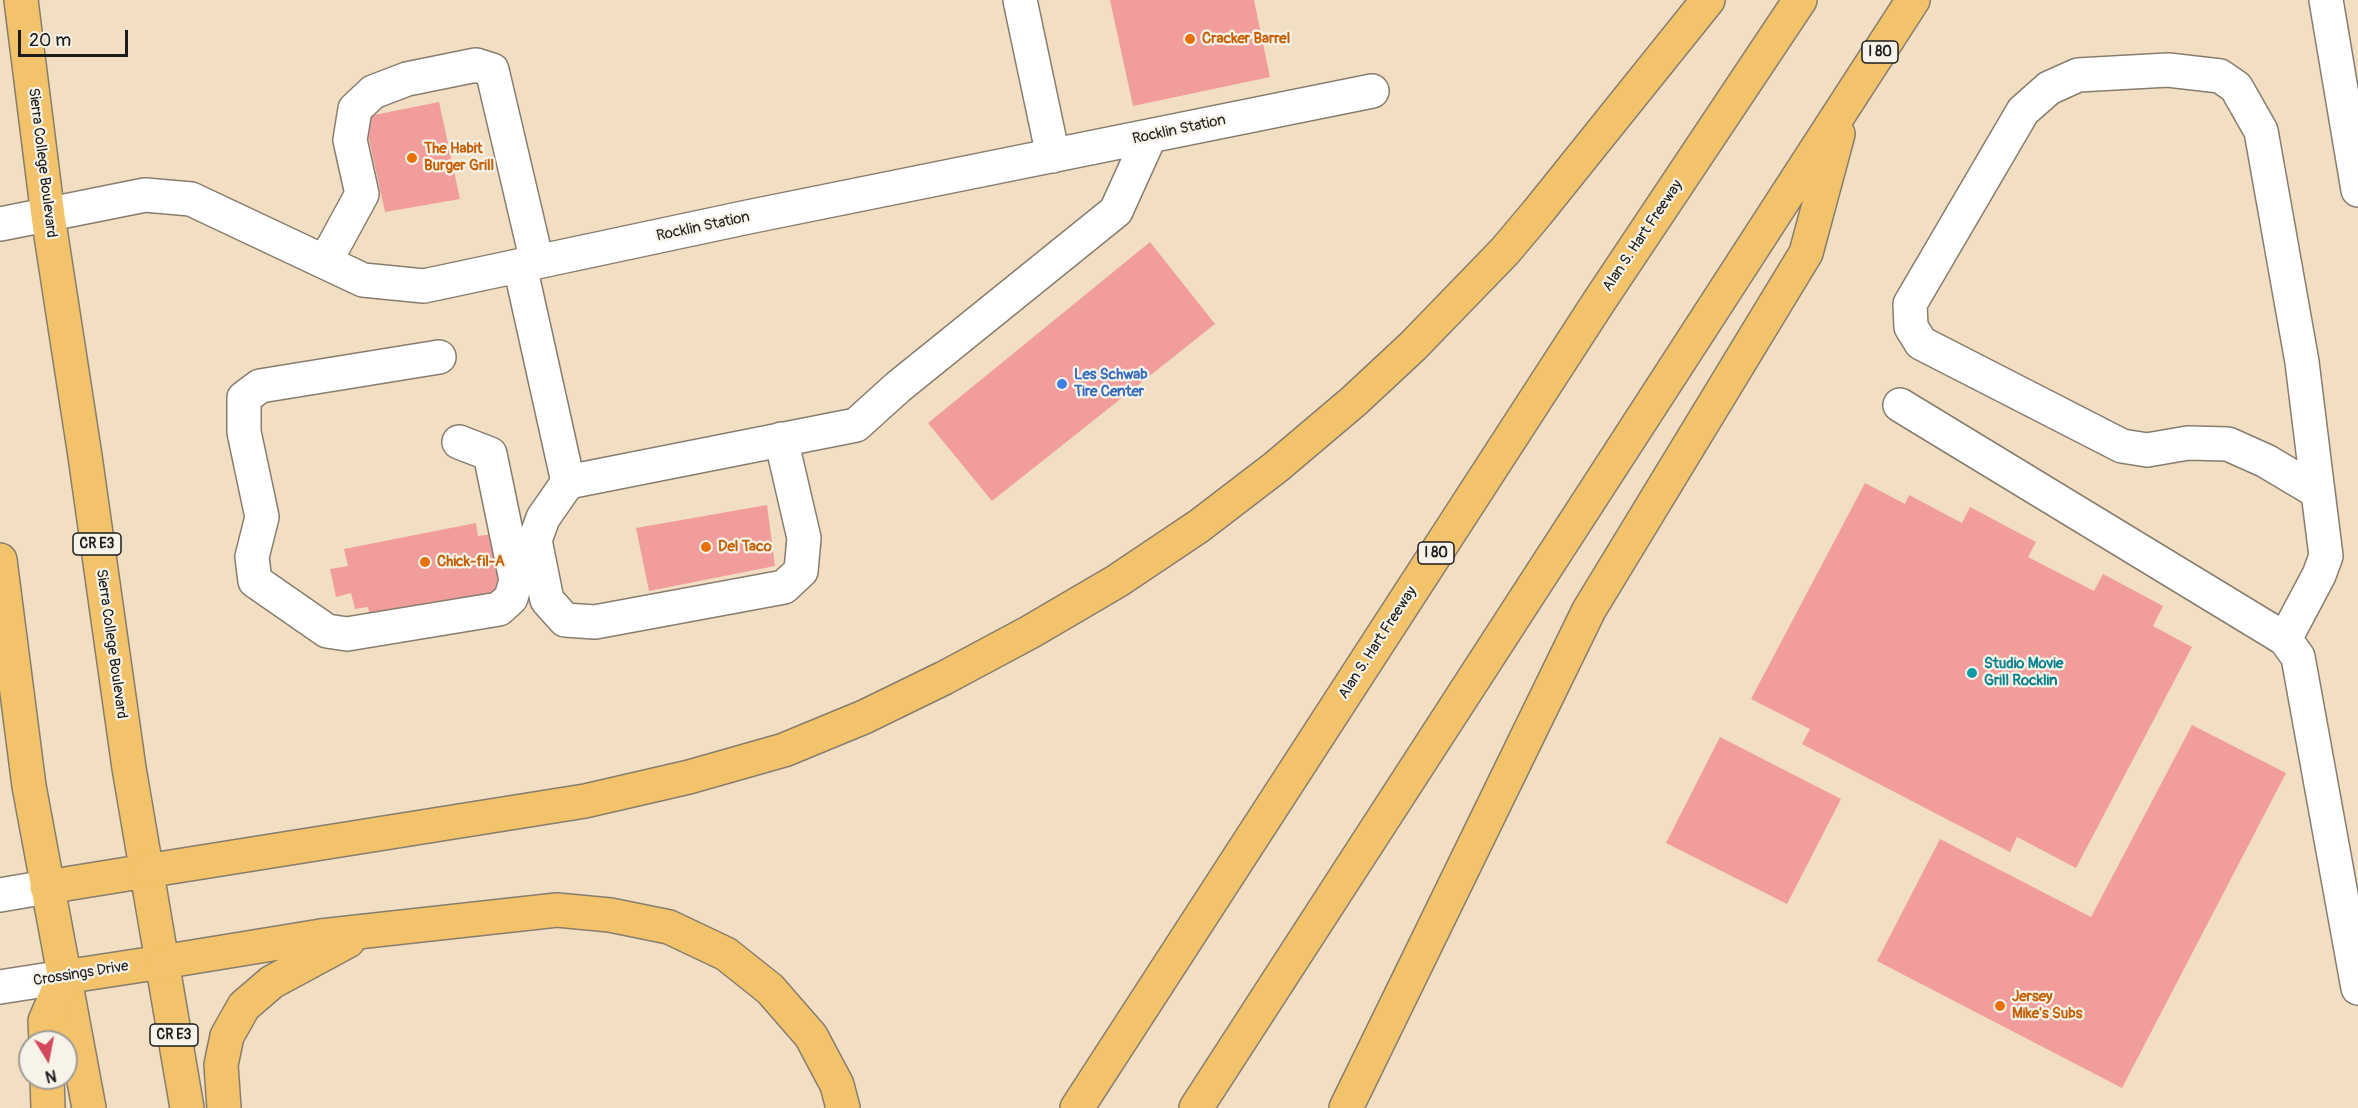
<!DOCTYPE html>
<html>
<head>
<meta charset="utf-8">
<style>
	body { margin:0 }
	#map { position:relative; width:2358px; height:1108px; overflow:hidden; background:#f2dec2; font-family:Pangolin,sans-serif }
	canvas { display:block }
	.north { position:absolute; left:18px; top:1030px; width:60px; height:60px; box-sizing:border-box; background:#f7f3e8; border:2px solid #9f9d96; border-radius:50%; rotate:170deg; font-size:16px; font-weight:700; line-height:24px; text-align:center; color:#1c1c1c }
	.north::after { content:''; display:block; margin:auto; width:21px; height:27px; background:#d1495b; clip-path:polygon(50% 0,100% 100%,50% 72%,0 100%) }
	.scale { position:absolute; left:18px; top:30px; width:110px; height:27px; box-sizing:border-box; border:3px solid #1c1c1c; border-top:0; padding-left:8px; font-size:18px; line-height:21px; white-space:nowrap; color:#1c1c1c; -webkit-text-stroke:4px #f7f3e8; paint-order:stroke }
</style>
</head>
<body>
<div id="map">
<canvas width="2358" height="1108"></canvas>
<div class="north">N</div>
<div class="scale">20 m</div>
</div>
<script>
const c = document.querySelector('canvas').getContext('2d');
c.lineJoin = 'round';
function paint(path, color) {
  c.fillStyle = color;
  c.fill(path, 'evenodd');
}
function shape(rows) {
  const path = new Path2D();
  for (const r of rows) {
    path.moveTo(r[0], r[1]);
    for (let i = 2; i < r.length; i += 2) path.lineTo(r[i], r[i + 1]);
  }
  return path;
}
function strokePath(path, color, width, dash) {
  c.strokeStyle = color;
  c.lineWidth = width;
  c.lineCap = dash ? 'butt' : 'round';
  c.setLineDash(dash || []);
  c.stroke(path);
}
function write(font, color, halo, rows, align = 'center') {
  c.font = font + ' Pangolin,sans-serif';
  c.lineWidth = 4.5;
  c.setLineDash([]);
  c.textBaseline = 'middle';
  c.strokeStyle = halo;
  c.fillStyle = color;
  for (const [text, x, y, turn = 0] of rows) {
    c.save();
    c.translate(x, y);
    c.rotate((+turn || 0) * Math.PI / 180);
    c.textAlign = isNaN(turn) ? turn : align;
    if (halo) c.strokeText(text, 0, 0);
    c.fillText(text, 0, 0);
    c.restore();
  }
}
paint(shape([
	[1110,0,1254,0,1270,77,1133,106],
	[439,102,460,199,385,212,364,117],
	[1150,242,1215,324,992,501,928,423],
	[1865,483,1905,504,1909,495,1962,523,1970,507,2036,542,2028,557,2094,591,2103,574,2163,606,2153,626,2192,647,2076,868,2017,837,2010,852,1802,744,1810,729,1751,699],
	[767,505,775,566,649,591,636,528],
	[476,523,478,536,494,534,503,593,372,627,368,607,355,609,351,593,336,597,330,569,348,566,344,549],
	[2192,725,2286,773,2122,1088,1877,961,1940,839,2091,917],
	[1720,737,1841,799,1787,904,1666,843]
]), '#f19d9c');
const minor = shape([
	[1020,0,1053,156],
	[2326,0,2358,190],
	[0,224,145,195,191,199,363,280,424,286,748,217,1372,91],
	[325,262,362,194,350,140,355,109,373,92,407,79,476,65,492,70,537,262],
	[520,266,568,482,856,425,898,387,1116,211,1150,136],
	[439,357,260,386,244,398,244,432,262,517,252,557,255,581,327,631,347,634,499,609,511,598,516,580,490,454,459,442],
	[1900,405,2285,639,2298,657,2358,988],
	[568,482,543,518,535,540,547,600,565,620,595,622,784,587,801,571,804,538,781,439],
	[2285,639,2319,575,2326,556,2316,476,2302,362,2261,131,2236,87,2220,76,2168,70,2078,75,2049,88,2023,111,1910,304,1911,327,1921,343,2122,446,2147,450,2188,443,2228,444,2266,461,2318,492],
	[0,895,47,887],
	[0,987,64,977]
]);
const major = shape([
	[21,0,48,216,85,456,129,768,187,1108],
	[0,560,29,786,89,1108],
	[47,887,146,871],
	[64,977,162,962]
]);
const highway = shape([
	[146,871,585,801,689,777,784,750,864,717,944,678,1030,632,1117,581,1199,526,1276,467,1354,401,1413,346,1505,251,1537,213,1708,0],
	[162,962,321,936,557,910,610,915,669,927,726,954,770,989,811,1036,837,1085,843,1108],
	[46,1042,45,1021,64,977],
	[47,1078,48,1108],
	[224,1108,221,1065,227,1036,244,1006,272,982,348,941],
	[1077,1108,1598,303,1800,0],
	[1196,1108,1913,0],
	[1346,1108,1589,610,1806,253,1838,134]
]);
strokePath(minor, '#877d6f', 36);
strokePath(major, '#877d6f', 36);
strokePath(highway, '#877d6f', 36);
strokePath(minor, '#fff', 33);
strokePath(major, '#f2c36a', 33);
strokePath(highway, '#f2c36a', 33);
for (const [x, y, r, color] of [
	[1190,39,6,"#e8710a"],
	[412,158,6,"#e8710a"],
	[1062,384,6,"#3f7fe0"],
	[706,547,6,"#e8710a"],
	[425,562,6,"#e8710a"],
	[1972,673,6,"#0f9aa8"],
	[2000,1006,6,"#e8710a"]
]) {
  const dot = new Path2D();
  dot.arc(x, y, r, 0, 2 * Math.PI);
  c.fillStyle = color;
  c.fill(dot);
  strokePath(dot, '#f7f3e8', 2);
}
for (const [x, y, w] of [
	[1880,52,36],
	[97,544,48],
	[1436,553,36],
	[174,1035,48]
]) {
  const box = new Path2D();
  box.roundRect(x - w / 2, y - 11, w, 22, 4.5);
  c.fillStyle = '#f7f3e8';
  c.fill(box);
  strokePath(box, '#1c1c1c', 1.5);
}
write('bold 14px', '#1c1c1c', null, [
	["I 80",1880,52],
	["CR E3",97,544],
	["I 80",1436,553],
	["CR E3",174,1035]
]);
write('bold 15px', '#c56008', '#f7f3e8', [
	["Cracker Barrel",1202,39],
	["The Habit",424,149],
	["Burger Grill",424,166],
	["Del Taco",718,547],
	["Chick-fil-A",437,562],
	["Jersey",2012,997],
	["Mike's Subs",2012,1014]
], 'left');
write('15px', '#1c1c1c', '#f7f3e8', [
	["Rocklin Station",1179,130,-12],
	["Sierra College Boulevard",42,163,83],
	["Rocklin Station",703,227,-12],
	["Alan S. Hart Freeway",1643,236,-56],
	["Alan S. Hart Freeway",1378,643,-57],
	["Sierra College Boulevard",111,644,82],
	["Crossings Drive",81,974,-9]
]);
write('bold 15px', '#366cbe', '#f7f3e8', [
	["Les Schwab",1074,375],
	["Tire Center",1074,392]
], 'left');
write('bold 15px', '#0d838f', '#f7f3e8', [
	["Studio Movie",1984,664],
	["Grill Rocklin",1984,681]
], 'left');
</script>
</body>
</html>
